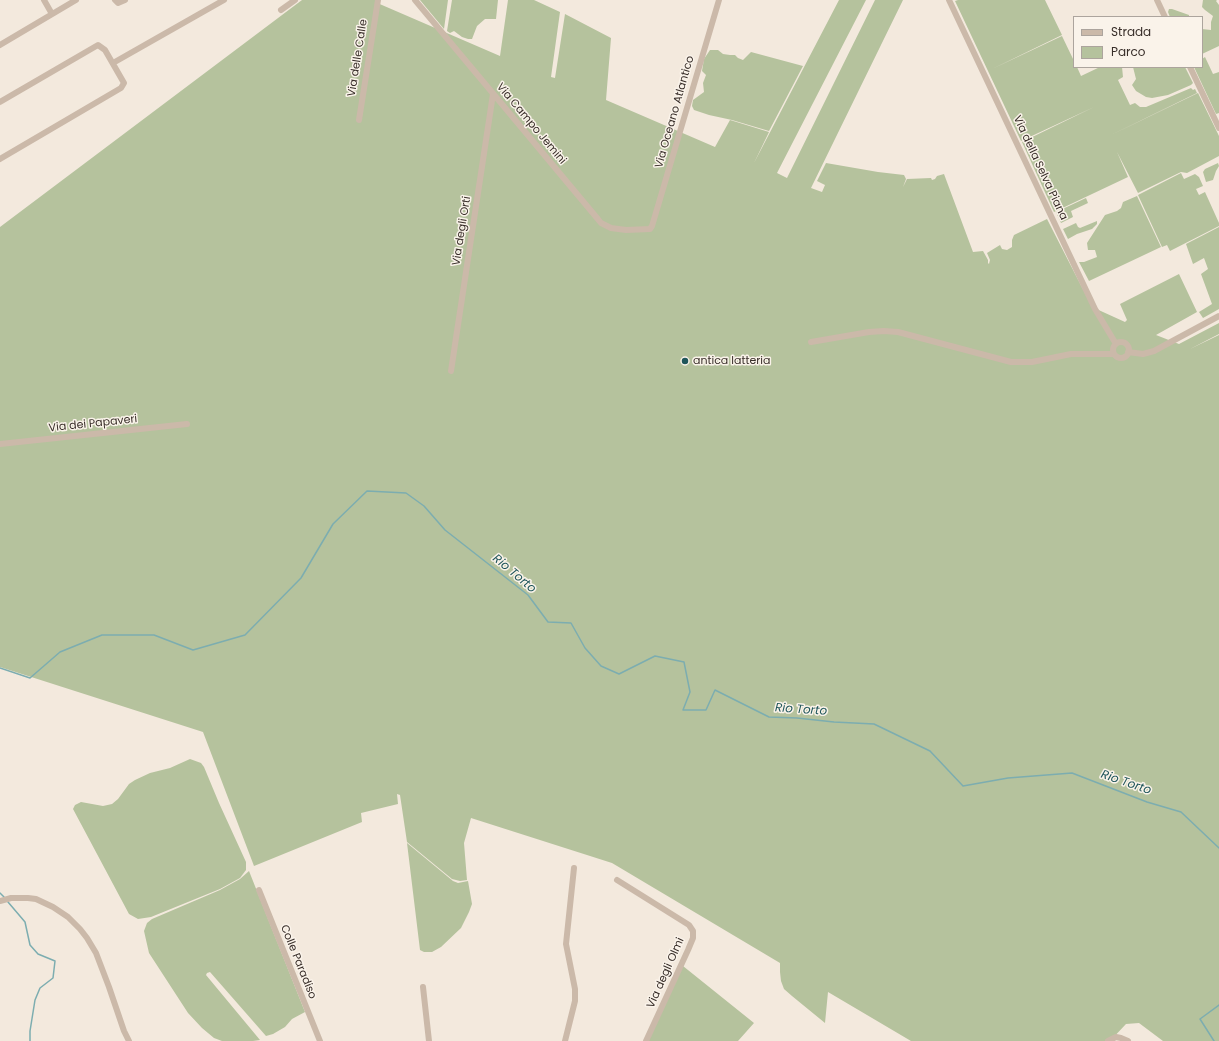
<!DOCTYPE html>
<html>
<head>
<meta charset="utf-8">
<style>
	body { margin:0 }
	#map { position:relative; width:1219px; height:1041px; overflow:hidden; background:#f3e9dd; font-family:Poppins,sans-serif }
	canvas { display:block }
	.legend { position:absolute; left:1073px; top:16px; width:130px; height:52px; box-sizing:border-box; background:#faf3ea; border:1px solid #aca49d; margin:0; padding:5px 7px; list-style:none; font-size:12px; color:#382e29 }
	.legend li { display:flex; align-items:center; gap:8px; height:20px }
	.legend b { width:20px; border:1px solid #aca49d }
</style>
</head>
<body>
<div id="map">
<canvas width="1219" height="1041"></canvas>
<ul class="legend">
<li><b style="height:5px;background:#cbb9a9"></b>Strada</li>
<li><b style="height:11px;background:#b5c29d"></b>Parco</li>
</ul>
</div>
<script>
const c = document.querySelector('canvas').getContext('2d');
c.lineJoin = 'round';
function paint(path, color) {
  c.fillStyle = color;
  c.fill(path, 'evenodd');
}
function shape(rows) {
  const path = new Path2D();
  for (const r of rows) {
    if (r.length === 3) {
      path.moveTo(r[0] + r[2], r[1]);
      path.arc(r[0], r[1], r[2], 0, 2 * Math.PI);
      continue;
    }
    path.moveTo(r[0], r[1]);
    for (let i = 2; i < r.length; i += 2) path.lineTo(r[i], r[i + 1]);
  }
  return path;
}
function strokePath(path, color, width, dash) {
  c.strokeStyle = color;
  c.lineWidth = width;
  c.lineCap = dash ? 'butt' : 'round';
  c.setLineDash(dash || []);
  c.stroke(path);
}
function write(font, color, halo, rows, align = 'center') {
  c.font = font + ' Poppins,sans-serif';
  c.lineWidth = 3;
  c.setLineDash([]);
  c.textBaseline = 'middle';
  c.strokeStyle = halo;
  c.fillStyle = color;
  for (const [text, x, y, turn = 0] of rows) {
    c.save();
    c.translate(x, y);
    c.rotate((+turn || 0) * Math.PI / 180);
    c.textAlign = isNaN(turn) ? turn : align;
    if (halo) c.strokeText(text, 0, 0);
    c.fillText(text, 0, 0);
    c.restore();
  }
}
paint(shape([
	[302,0,375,0,375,2,500,56,508,0,534,0,560,12,551,77,555,78,565,14,611,38,606,100,715,147,730,120,769,132,754,163,839,0,866,0,777,173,787,178,875,0,903,0,811,188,822,192,825,185,817,181,826,163,878,172,904,175,906,179,903,187,907,179,931,178,932,180,935,179,937,176,944,174,973,252,983,251,988,260,988,263,989,264,990,260,987,253,1000,245,1002,249,1007,250,1012,247,1012,240,1014,235,1047,219,1092,307,1125,322,1127,320,1120,304,1179,274,1197,312,1156,335,1179,344,1219,323,1219,334,1190,349,1219,335,1219,1041,1163,1041,1139,1023,1126,1024,1110,1041,911,1041,828,992,825,1023,792,996,784,989,781,981,780,972,780,963,612,863,471,818,464,843,467,880,460,881,452,879,407,842,400,795,397,794,398,804,361,813,362,822,254,866,203,732,0,667,0,227],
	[420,0,448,0,444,29],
	[452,0,498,0,496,19,485,19,477,26,472,39,468,39,462,37,454,31,450,33,447,31],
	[958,0,1045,0,1062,35,992,69,1062,36,1074,61,1074,67,1077,67,1081,76,1100,67,1122,67,1123,77,1118,80,1130,105,1135,103,1140,107,1146,107,1191,88,1193,90,1195,89,1197,93,1109,136,1198,93,1219,136,1219,156,1187,173,1181,172,1138,193,1117,152,1128,177,1054,212,1022,142,1094,107,1021,141,955,1],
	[1203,0,1217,0,1216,1,1219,5,1219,46,1202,54,1202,29,1211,30,1211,22,1213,16,1205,10,1202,7],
	[1169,9,1172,9,1189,15,1189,17,1170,17,1168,12],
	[710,50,718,50,723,54,730,55,735,55,738,58,743,60,751,52,803,66,769,131,732,120,709,115,694,110,692,106,693,100,704,92,703,83,706,75,702,71,704,59],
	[1205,57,1213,74,1219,72,1219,113,1216,114,1194,67,1202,67,1202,59],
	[1133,67,1185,67,1193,83,1191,85,1168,95,1152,98,1146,97,1136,91,1132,85,1136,79],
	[1218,163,1219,166,1216,171,1213,180,1206,182,1203,172,1205,169],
	[1181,173,1184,179,1195,174,1199,177,1203,186,1196,189,1199,195,1205,192,1219,223,1219,226,1170,251,1167,245,1162,247,1138,195],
	[1137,196,1161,247,1089,281,1079,262,1084,262,1097,257,1095,250,1088,250,1087,243,1105,215,1117,211,1121,208,1123,202],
	[1086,198,1088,203,1071,211,1073,217,1061,223,1056,212],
	[1097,221,1097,224,1092,229,1077,234,1068,239,1063,229,1076,223,1078,227,1080,228],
	[1219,227,1219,309,1203,318,1199,312,1212,304,1201,274,1208,269,1204,258,1193,264,1186,244],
	[190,759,201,763,204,767,219,803,246,862,246,870,240,878,220,889,151,917,138,919,129,914,73,809,75,805,81,802,103,806,112,804,118,799,129,784,135,780,150,773,170,768],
	[407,843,453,881,458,883,468,881,472,904,469,912,461,928,441,947,432,952,424,952,420,950],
	[249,871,305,1012,292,1019,285,1027,273,1034,266,1036,210,972,207,973,206,975,260,1040,253,1041,222,1041,214,1038,202,1028,188,1013,149,953,144,931,147,923,152,919,220,890,240,879],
	[683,966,754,1023,738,1041,648,1041]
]), '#b5c29d');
strokePath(shape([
	[0,668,30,678,60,652,102,635,154,635,193,650,245,635,301,578,333,524,367,491,406,493,424,506,445,530,528,595,548,622,571,623,585,648,601,666,619,674,655,656,684,662,690,692,683,710,706,710,715,690,769,717,797,718,834,722,874,724,930,751,963,786,1008,778,1072,773,1147,802,1181,812,1219,848],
	[0,893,4,897],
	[8,902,25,922,30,945,38,954,55,961,53,978,40,988,35,1000,30,1031,30,1041],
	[1214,1041,1200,1019,1219,1005]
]), '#7cadb0', 1.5);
strokePath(shape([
	[44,0,52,14],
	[115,0,118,3,125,0],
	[415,0,597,218,601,223,611,228,626,230,650,229,652,226,719,0],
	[949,0,1095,309,1116,344],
	[1157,0,1165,17],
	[281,10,295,0],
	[0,45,76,0],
	[113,63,224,0],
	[1190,67,1219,128],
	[0,102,98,45,105,50,124,83,121,88,0,159],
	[359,120,378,0],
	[811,342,869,332,884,331,898,332,1011,362,1032,362,1071,354,1114,354],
	[1121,350,8],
	[1128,352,1143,354,1154,351,1219,316],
	[451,371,493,94],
	[0,444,187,424],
	[617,880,689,925,693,931,693,938,688,950,646,1041],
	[259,890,320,1041],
	[0,901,11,898,28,898,36,899,53,907,68,917,80,929,87,938,96,953,109,987,124,1031,129,1041],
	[423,987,429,1041],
	[565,1041,575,1001,575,989,566,944,574,868],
	[1108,1041,1116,1037,1121,1038,1128,1041]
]), '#cbb9a9', 6);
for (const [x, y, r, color] of [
	[685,361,4,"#1e555a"]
]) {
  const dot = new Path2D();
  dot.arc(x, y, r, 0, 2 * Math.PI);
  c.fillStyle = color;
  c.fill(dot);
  strokePath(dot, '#faf3ea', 1.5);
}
write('11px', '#382e29', '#faf3ea', [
	["Via delle Calle",358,58,-81],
	["Via Oceano Atlantico",675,112,-74],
	["Via Campo Jemini",531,124,50],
	["Via della Selva Piana",1040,168,65],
	["Via degli Orti",462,231,-81],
	["Via dei Papaveri",93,424,-6],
	["Colle Paradiso",298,962,68],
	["Via degli Olmi",666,973,-66]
]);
write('11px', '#382e29', '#faf3ea', [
	["antica latteria",693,361]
], 'left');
write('italic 12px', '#1e555a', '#faf3ea', [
	["Rio Torto",514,574,40],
	["Rio Torto",801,710,4],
	["Rio Torto",1126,783,19]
]);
</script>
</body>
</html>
